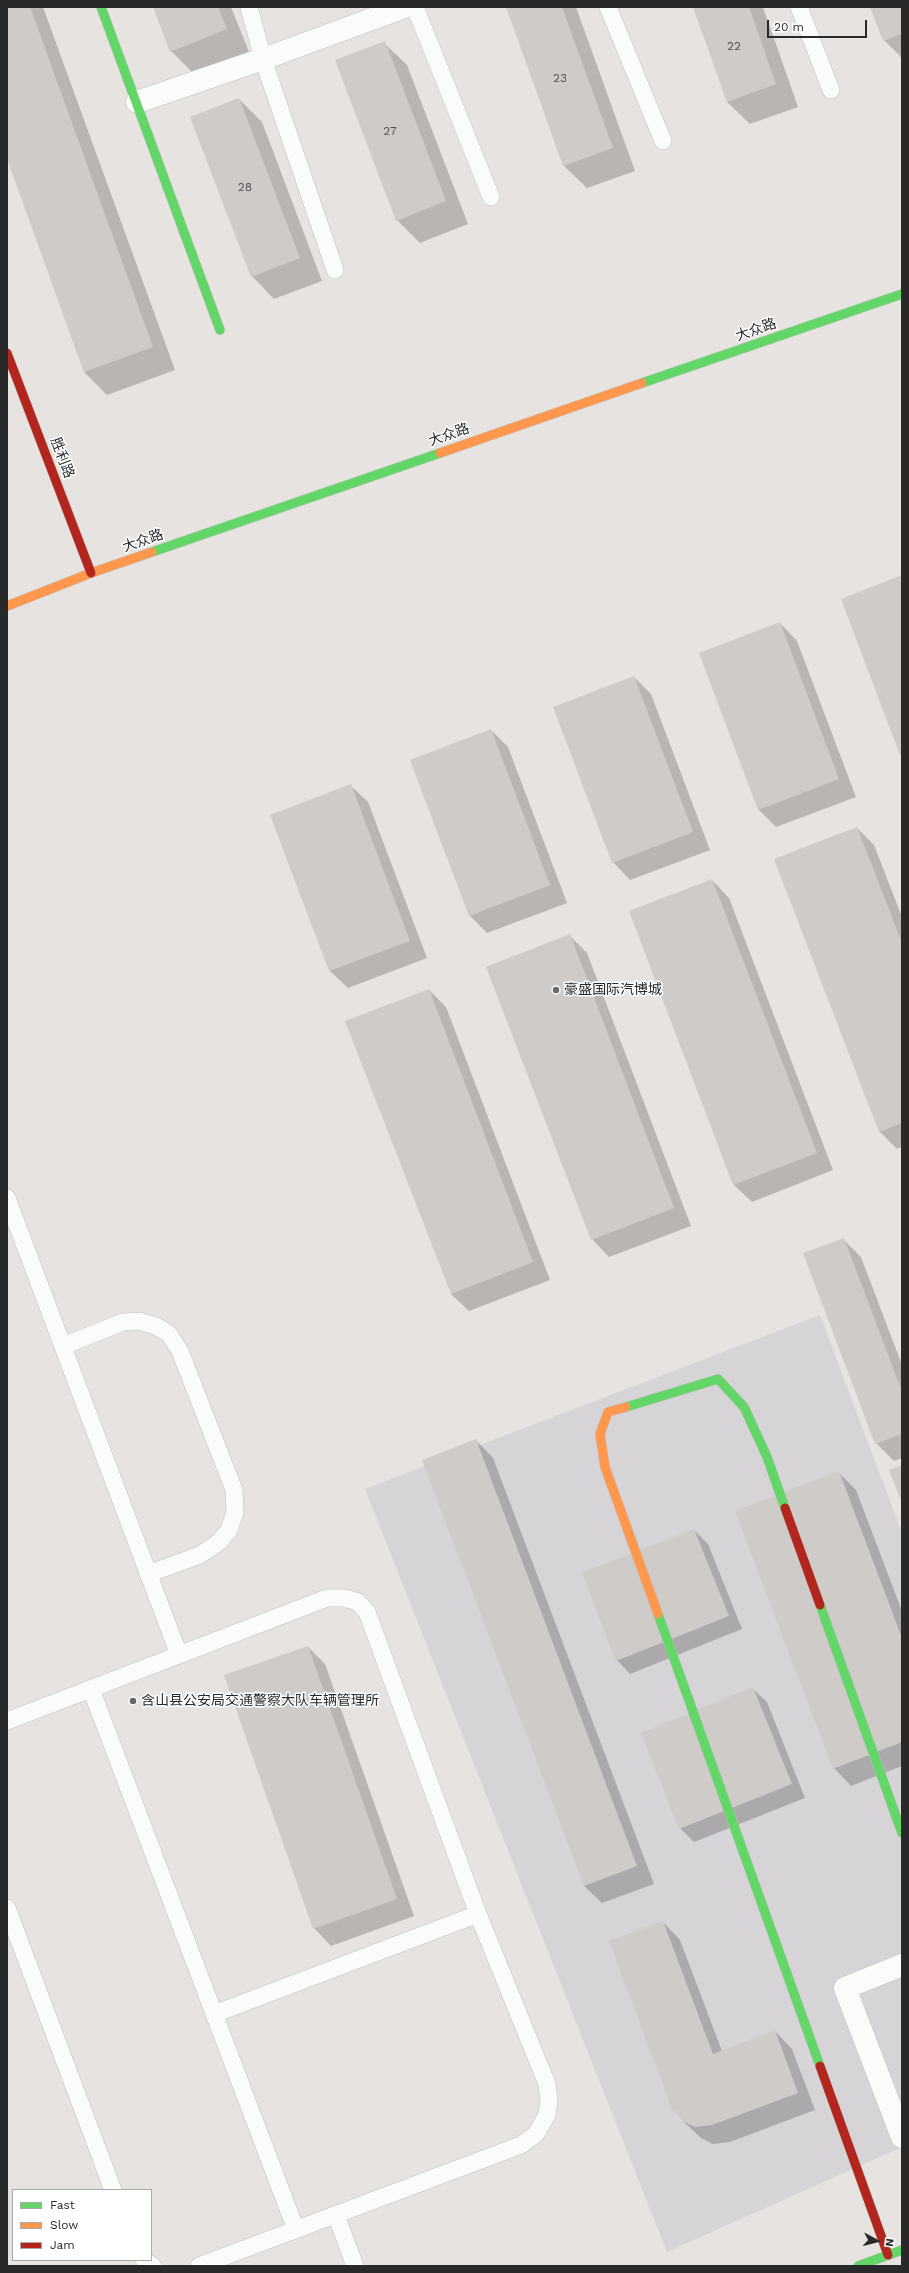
<!DOCTYPE html>
<html>
<head>
<meta charset="utf-8">
<style>
	body { margin:0 }
	#map { position:relative; width:909px; height:2273px; overflow:hidden; background:#e6e3e0; font-family:"Work Sans",sans-serif }
	canvas { display:block }
	.frame { position:absolute; inset:0; border:8px solid #292929; pointer-events:none }
	.legend { position:absolute; left:12px; top:2189px; width:140px; height:72px; box-sizing:border-box; background:#fff; border:1px solid #a9a9a9; margin:0; padding:5px 7px; list-style:none; font-size:12px; color:#292929 }
	.legend li { display:flex; align-items:center; gap:8px; height:20px }
	.legend b { width:20px; border:1px solid #a9a9a9 }
	.north { position:absolute; left:857px; top:2221px; width:40px; height:40px; -webkit-text-stroke:3px #fff; paint-order:stroke; rotate:97deg; font-size:11px; font-weight:700; line-height:16px; text-align:center; color:#292929 }
	.north::after { content:''; display:block; margin:auto; width:14px; height:18px; background:#292929; clip-path:polygon(50% 0,100% 100%,50% 72%,0 100%) }
	.scale { position:absolute; left:767px; top:20px; width:100px; height:18px; box-sizing:border-box; border:2px solid #292929; border-top:0; padding-left:5px; font-size:12px; line-height:14px; white-space:nowrap; color:#292929; -webkit-text-stroke:3px #fff; paint-order:stroke }
</style>
</head>
<body>
<div id="map">
<canvas width="909" height="2273"></canvas>
<div class="frame"></div>
<ul class="legend">
<li><b style="height:5px;background:#63d668"></b>Fast</li>
<li><b style="height:5px;background:#ff974d"></b>Slow</li>
<li><b style="height:5px;background:#b3261e"></b>Jam</li>
</ul>
<div class="north">N</div>
<div class="scale">20 m</div>
</div>
<script>
const c = document.querySelector('canvas').getContext('2d');
c.lineJoin = 'round';
function paint(path, color) {
  c.fillStyle = color;
  c.fill(path, 'evenodd');
}
function shape(rows) {
  const path = new Path2D();
  for (const r of rows) {
    path.moveTo(r[0], r[1]);
    for (let i = 2; i < r.length; i += 2) path.lineTo(r[i], r[i + 1]);
  }
  return path;
}
function strokePath(path, color, width, dash) {
  c.strokeStyle = color;
  c.lineWidth = width;
  c.lineCap = dash ? 'butt' : 'round';
  c.setLineDash(dash || []);
  c.stroke(path);
}
function write(font, color, halo, rows, align = 'center') {
  c.font = font + ' "Work Sans","Noto Sans SC",sans-serif';
  c.lineWidth = 3;
  c.setLineDash([]);
  c.textBaseline = 'middle';
  c.strokeStyle = halo;
  c.fillStyle = color;
  for (const [text, x, y, turn = 0] of rows) {
    c.save();
    c.translate(x, y);
    c.rotate((+turn || 0) * Math.PI / 180);
    c.textAlign = isNaN(turn) ? turn : align;
    if (halo) c.strokeText(text, 0, 0);
    c.fillText(text, 0, 0);
    c.restore();
  }
}
paint(shape([
	[820,1315,902,1533,902,2147,667,2252,365,1489]
]), '#d6d4d7');
paint(shape([
	[7,7,43,7,175,370,107,395,84,372,7,156],
	[154,7,231,7,249,52,194,74,171,51],
	[507,7,576,7,635,171,587,188,564,166],
	[694,7,763,7,798,107,750,124,727,102],
	[871,7,902,7,902,58,884,40],
	[384,43,407,65,468,224,420,243,397,220],
	[239,99,262,122,322,281,274,299,252,276],
	[780,623,797,641,856,797,776,827,759,810,700,654],
	[634,677,651,694,710,850,630,880,613,862],
	[491,730,508,747,567,903,487,933,470,916],
	[350,785,368,802,427,958,348,988,330,971,271,815],
	[857,828,874,845,902,917,902,1147,897,1149,880,1132,776,860],
	[712,880,729,898,833,1170,752,1202,734,1185,630,912],
	[569,935,587,953,691,1226,609,1257,592,1239],
	[429,990,446,1007,550,1280,469,1311,451,1294],
	[843,1239,861,1257,902,1365,902,1458,894,1461,876,1443],
	[476,1440,493,1458,654,1884,602,1903,584,1886],
	[838,1472,856,1490,902,1611,902,1766,851,1786,834,1768],
	[694,1530,708,1544,742,1629,630,1674,617,1660],
	[308,1647,325,1664,414,1916,331,1946,314,1928],
	[753,1689,767,1702,805,1798,694,1842,680,1828],
	[663,1922,680,1940,722,2051,775,2031,792,2049,815,2110,730,2142,713,2144,701,2138,683,2121]
]), '#0003');
paint(shape([
	[7,7,30,7,153,347,84,372,7,159],
	[153,7,218,7,227,29,170,52],
	[506,7,562,7,613,148,563,166],
	[693,7,749,7,776,84,727,102],
	[870,7,902,7,902,34,883,41],
	[385,41,446,201,396,221,335,60],
	[239,98,300,258,251,277,190,117],
	[902,575,902,754,900,755,841,599],
	[780,622,839,779,758,810,699,653],
	[634,676,693,832,612,863,553,707],
	[491,729,550,885,469,916,410,760],
	[351,784,410,941,329,971,270,815],
	[857,827,902,943,902,1123,879,1132,774,859],
	[712,879,817,1153,733,1185,629,911],
	[570,934,674,1208,591,1240,486,967],
	[429,989,533,1262,451,1294,345,1021],
	[844,1238,902,1392,902,1434,875,1444,803,1253],
	[476,1439,637,1866,584,1886,422,1460],
	[902,1465,902,1503,889,1470],
	[839,1471,902,1638,902,1742,833,1769,735,1511],
	[694,1529,729,1616,616,1661,582,1573],
	[308,1646,397,1899,313,1929,224,1675],
	[753,1687,792,1784,679,1829,641,1733],
	[663,1921,713,2054,775,2030,798,2093,712,2125,695,2127,683,2121,672,2109,609,1941]
]), '#cecbc9');
const lane = shape([
	[249,7,263,59,335,270],
	[415,7,491,197],
	[608,7,663,141],
	[799,7,831,90],
	[7,1198,179,1655],
	[63,1346,123,1322,139,1321,156,1326,169,1334,180,1351,234,1490,235,1512,229,1530,219,1542,200,1555,148,1574],
	[91,1689,296,2230],
	[7,1721,327,1598,344,1598,358,1602,367,1612,478,1914,547,2084,549,2101,547,2115,536,2134,521,2145,199,2266],
	[7,1908,113,2190],
	[214,2014,478,1914],
	[336,2215,355,2266],
	[144,2260,153,2266]
]);
const street = shape([
	[137,102,263,59,405,7],
	[902,1965,845,1988,902,2137]
]);
const fast = shape([
	[101,7,220,330],
	[642,383,902,294],
	[152,552,440,453],
	[626,1407,718,1379,744,1407,767,1457,785,1508],
	[820,1605,902,1833],
	[658,1614,820,2066],
	[858,2266,902,2250]
]);
const slow = shape([
	[440,453,642,383],
	[7,606,91,573,152,552],
	[626,1407,608,1412,600,1434,605,1467,658,1614]
]);
const jam = shape([
	[7,353,91,573],
	[785,1508,820,1605],
	[820,2066,888,2255]
]);
strokePath(lane, '#c0bfc0', 18);
strokePath(street, '#c0bfc0', 23);
strokePath(fast, '#c0bfc0', 10);
strokePath(slow, '#c0bfc0', 10);
strokePath(jam, '#c0bfc0', 10);
strokePath(lane, '#fbfbfa', 17);
strokePath(street, '#fbfbfa', 22);
strokePath(fast, '#63d668', 9);
strokePath(slow, '#ff974d', 9);
strokePath(jam, '#b3261e', 9);
for (const [x, y, r, color] of [
	[556,990,4,"#6b6a69"],
	[133,1701,4,"#6b6a69"]
]) {
  const dot = new Path2D();
  dot.arc(x, y, r, 0, 2 * Math.PI);
  c.fillStyle = color;
  c.fill(dot);
  strokePath(dot, '#fff', 1.5);
}
write('12px', '#535252', null, [
	["22",734,46],
	["23",560,78],
	["27",390,131],
	["28",245,187]
]);
write('14px', '#292929', '#fff', [
	["大众路",756,330,-19],
	["大众路",449,435,-19],
	["胜利路",62,458,69],
	["大众路",143,541,-19]
]);
write('14px', '#292929', '#fff', [
	["豪盛国际汽博城",564,990],
	["含山县公安局交通警察大队车辆管理所",141,1701]
], 'left');
</script>
</body>
</html>
